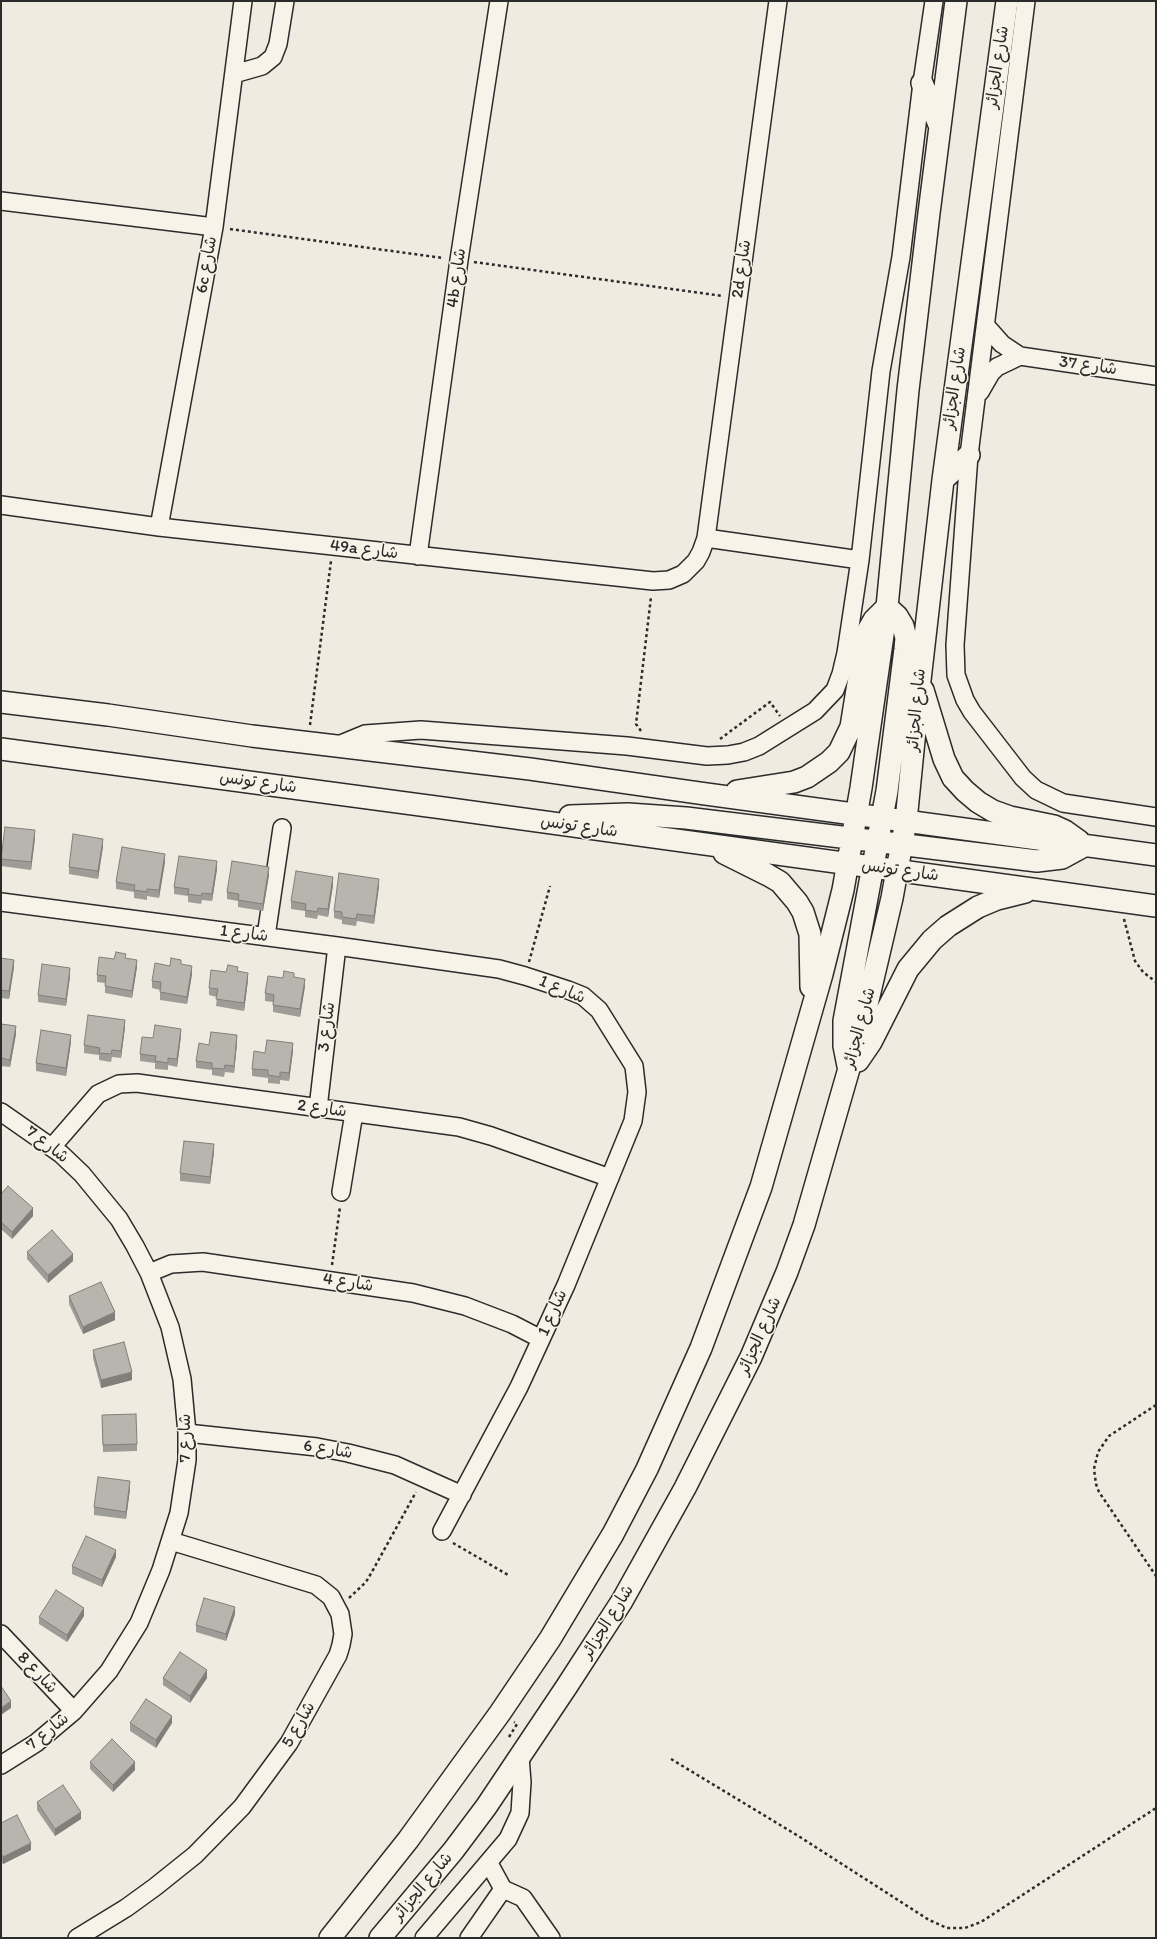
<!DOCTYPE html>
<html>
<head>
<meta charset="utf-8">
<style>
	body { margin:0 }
	#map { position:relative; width:1157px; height:1939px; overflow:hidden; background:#efebe0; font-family:Itim,sans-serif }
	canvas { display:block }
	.frame { position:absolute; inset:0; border:2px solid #2b2b2b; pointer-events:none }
</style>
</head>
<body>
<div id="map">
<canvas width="1157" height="1939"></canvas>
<div class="frame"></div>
</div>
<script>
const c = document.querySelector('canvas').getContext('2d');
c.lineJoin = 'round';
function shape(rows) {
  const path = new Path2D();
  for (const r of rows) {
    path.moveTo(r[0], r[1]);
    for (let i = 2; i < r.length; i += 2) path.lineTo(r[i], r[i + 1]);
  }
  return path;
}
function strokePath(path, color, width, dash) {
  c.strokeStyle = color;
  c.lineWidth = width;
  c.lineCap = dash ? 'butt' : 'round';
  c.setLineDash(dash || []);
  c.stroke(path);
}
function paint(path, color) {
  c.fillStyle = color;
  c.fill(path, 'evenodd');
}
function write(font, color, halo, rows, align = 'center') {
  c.font = font + ' Itim,"Playpen Sans Arabic",sans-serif';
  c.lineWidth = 3;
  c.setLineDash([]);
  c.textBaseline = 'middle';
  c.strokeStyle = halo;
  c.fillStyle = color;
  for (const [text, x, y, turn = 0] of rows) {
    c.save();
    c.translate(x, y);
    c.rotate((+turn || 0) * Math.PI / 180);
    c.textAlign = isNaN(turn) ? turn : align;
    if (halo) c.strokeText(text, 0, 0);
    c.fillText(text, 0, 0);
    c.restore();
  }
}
const minor = shape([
	[1026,1,969,455,955,645,956,675,965,700,972,712,1023,778,1036,790,1063,803,1156,817],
	[234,74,262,66,273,57,278,44,285,1],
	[1,201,214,227],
	[986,326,1002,344,1020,356,1156,376],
	[980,392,991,373,997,367,1020,356],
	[1,505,159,527,653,581,669,580,683,574,696,561,701,552,706,538,778,1],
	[159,527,214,227,243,1],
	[706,538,860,560],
	[418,556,459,260,499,1],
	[336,746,365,734,421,730,627,746,707,756,728,755,744,752,759,746,815,711,835,690,841,674,846,653,860,560,881,371,901,257,922,83,934,1],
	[1,902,337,946,499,969,525,976,568,990,583,996,599,1010,634,1066,637,1092,633,1121,566,1285,519,1387,442,1531],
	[266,936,282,828],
	[318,1108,337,946],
	[1,1112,61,1154,82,1174,119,1219,135,1246,149,1273,170,1327,182,1379,187,1433,187,1460,179,1513,161,1570,139,1623,109,1671,74,1711,36,1743,1,1765],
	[52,1147,98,1094,119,1084,137,1083,459,1127,491,1136,610,1178],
	[341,1192,354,1113],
	[149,1273,171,1264,203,1262,413,1293,465,1306,512,1324,541,1339],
	[187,1433,317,1447,348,1453,395,1465,462,1495],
	[1,1634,74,1711],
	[487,1865,491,1867,503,1889,523,1898,551,1938],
	[77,1938,126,1908,155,1887,195,1855,242,1807,289,1743,338,1655,341,1645,343,1634,340,1614,331,1597,316,1585,171,1541],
	[424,1938,508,1839,520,1813,522,1782,520,1757],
	[469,1938,503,1889]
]);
const major = shape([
	[922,83,940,127],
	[943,480,969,455],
	[923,690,944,759,953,778,965,791,978,802,993,811,1010,817,1054,826,1065,831,1079,841],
	[1,702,108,715,252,736,530,769,706,794,1156,855],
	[1,749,443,808,1156,906],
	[737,791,794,782,807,777,829,762,839,752,851,727,866,634,874,620,887,607],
	[570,816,628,814,686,818,1037,861,1062,858,1084,846],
	[724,853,768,875,780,882,797,902,803,912,810,934,811,987],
	[858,1061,871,1042,908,969,932,940,948,926,978,907,997,899,1025,892],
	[848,1066,844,1046,844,1021,887,791,905,649,906,638,903,626,897,616,887,607],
	[330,1938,408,1840,500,1713,550,1639,613,1534,647,1469,701,1348,761,1187,822,974,843,890,861,788,887,607,908,390,929,213,956,1],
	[380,1938,453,1851,486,1807,567,1686,622,1601,685,1488,751,1357,787,1272,804,1225,865,1013,892,898,906,821,920,680,943,480,1007,1]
]);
strokePath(minor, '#2b2b2b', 20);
strokePath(major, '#2b2b2b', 24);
strokePath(shape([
	[230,229,443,258],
	[474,262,723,296],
	[310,725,331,561],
	[641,731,636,724,651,597],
	[720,739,770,702,780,716],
	[1124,919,1135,961,1143,972,1156,982],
	[529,962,550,886],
	[332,1265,340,1207],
	[1156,1405,1109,1436,1098,1452,1094,1469,1096,1484,1099,1492,1156,1576],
	[453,1543,510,1576],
	[349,1598,366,1582,373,1570,416,1492],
	[509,1737,517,1724,514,1722],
	[671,1759,800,1837,929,1920,947,1928,965,1928,981,1922,1156,1808]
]), '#2b2b2b', 2.5, [3, 3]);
strokePath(minor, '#f7f3e8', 17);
strokePath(major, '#f7f3e8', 21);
paint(shape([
	[35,838,31,870,1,866,1,859],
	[103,846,98,879,69,874,69,867],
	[165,862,159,898,147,896,147,900,134,898,134,892,116,889,116,882],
	[217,869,212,901,202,900,201,904,188,902,188,896,174,894,174,887],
	[269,875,263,911,238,907,238,901,227,899,227,892],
	[333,885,328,917,318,915,317,919,305,917,305,911,291,909,291,901],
	[379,886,374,924,357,921,356,926,342,924,342,920,334,918,334,911],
	[1,958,14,967,9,999,1,998],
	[126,958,137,967,132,998,105,993,105,983,97,982,97,975,114,959],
	[181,965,192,974,187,1004,160,1000,160,990,152,988,152,981,170,966],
	[238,971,248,980,244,1011,216,1006,217,997,209,995,209,988,226,972],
	[70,976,66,1006,38,1002,38,995],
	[294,977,305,986,300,1017,273,1012,273,1002,265,1001,265,993,283,978],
	[1,1024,16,1034,10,1067,1,1066],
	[125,1027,121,1058,112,1057,111,1062,99,1060,99,1055,84,1053,84,1045],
	[181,1036,177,1067,168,1065,168,1070,155,1069,155,1063,140,1061,140,1054,153,1038],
	[71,1042,66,1076,36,1071,36,1063],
	[237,1043,234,1073,225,1072,224,1077,212,1075,212,1070,196,1068,196,1061,209,1045],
	[293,1051,289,1081,280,1080,280,1084,268,1083,268,1078,252,1076,252,1069,265,1053],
	[214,1152,210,1184,180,1181,180,1173],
	[1,1194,33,1216,12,1239,1,1229],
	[27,1252,73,1261,48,1283,27,1259],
	[69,1296,115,1320,83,1334,69,1304],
	[93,1350,132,1380,101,1388,93,1358],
	[102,1415,137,1444,137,1451,103,1452],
	[130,1489,126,1519,94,1515,94,1507],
	[116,1557,102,1587,72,1574,72,1566],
	[235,1614,226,1641,196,1632,196,1625],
	[84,1616,67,1642,39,1624,39,1617],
	[163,1678,207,1678,190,1703,163,1685],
	[130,1723,172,1723,156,1748,130,1731],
	[90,1762,135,1770,113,1792,90,1769],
	[37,1802,81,1819,55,1836,37,1810],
	[1,1823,31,1850,3,1864,1,1861]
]), '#9e9c96');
paint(shape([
	[35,830,35,838,31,870,31,862],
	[103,839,103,846,98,879,98,871],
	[165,854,165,862,159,898,159,890],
	[217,861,217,869,212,901,212,894],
	[269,867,269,875,263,911,263,904],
	[333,877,333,885,328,917,328,909],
	[379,879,379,886,374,924,374,916],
	[14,960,14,967,9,999,9,991],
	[137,960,137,967,132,998,132,991],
	[192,966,192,974,187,1004,187,997],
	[70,968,70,976,66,1006,66,999],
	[248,973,248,980,244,1011,244,1003],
	[305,979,305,986,300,1017,300,1009],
	[125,1020,125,1027,121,1058,121,1051],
	[16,1026,16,1034,10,1067,10,1060],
	[181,1029,181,1036,177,1067,177,1059],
	[71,1035,71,1042,66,1076,66,1068],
	[237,1035,237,1043,234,1073,234,1066],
	[293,1043,293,1051,289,1081,289,1073],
	[214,1144,214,1152,210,1184,210,1177],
	[33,1208,33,1216,12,1239,12,1232],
	[73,1254,73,1261,48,1283,48,1275],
	[115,1312,115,1320,83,1334,83,1327],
	[132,1372,132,1380,101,1388,101,1380],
	[130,1481,130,1489,126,1519,126,1512],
	[116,1550,116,1557,102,1587,102,1580],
	[235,1607,235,1614,226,1641,226,1634],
	[84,1608,84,1616,67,1642,67,1635],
	[207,1670,207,1678,190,1703,190,1696],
	[11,1701,11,1708,1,1715,1,1708],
	[172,1716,172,1723,156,1748,156,1740],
	[135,1762,135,1770,113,1792,113,1785],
	[81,1812,81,1819,55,1836,55,1829],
	[31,1843,31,1850,3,1864,3,1857]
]), '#817f7a');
const building = shape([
	[5,827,35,830,31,862,1,859,5,827],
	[73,834,103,839,98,871,69,867,73,834],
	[122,847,165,854,159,890,147,889,147,892,134,890,135,885,116,882,122,847],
	[179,856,217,861,212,894,202,893,201,896,188,894,189,889,174,887,179,856],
	[232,861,269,867,263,904,238,900,239,894,227,892,232,861],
	[296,871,333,877,328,909,318,908,317,912,305,910,306,904,291,901,296,871],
	[339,873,379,879,374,916,357,914,356,919,342,917,342,912,334,911,339,873],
	[116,952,126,954,125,958,137,960,132,991,105,986,106,976,97,975,99,957,114,959,116,952],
	[1,958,14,960,9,991,1,990,1,958],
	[171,958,181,960,181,964,192,966,187,997,160,992,161,982,152,981,155,963,170,966,171,958],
	[42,964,70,968,66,999,38,995,42,964],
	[228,965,238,967,237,971,248,973,244,1003,216,999,218,989,209,988,211,970,226,972,228,965],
	[284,971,294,973,294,977,305,979,300,1009,273,1005,274,995,265,993,268,976,283,978,284,971],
	[88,1015,125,1020,121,1051,112,1050,111,1054,99,1053,100,1048,84,1045,88,1015],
	[1,1024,16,1026,10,1060,1,1058,1,1024],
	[155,1025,181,1029,177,1059,168,1058,168,1063,155,1061,156,1056,140,1054,142,1037,153,1038,155,1025],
	[41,1030,71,1035,66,1068,36,1063,41,1030],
	[211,1032,237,1035,234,1066,225,1065,224,1069,212,1068,212,1063,196,1061,199,1043,209,1045,211,1032],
	[267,1040,293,1043,289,1073,280,1072,280,1077,268,1075,268,1070,252,1069,254,1051,265,1053,267,1040],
	[184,1141,214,1144,210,1177,180,1173,184,1141],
	[8,1186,33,1208,12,1232,1,1222,1,1194,8,1186],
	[52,1230,73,1254,48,1275,27,1252,52,1230],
	[101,1282,115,1312,83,1327,69,1296,101,1282],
	[124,1342,132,1372,101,1380,93,1350,124,1342],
	[136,1414,137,1444,103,1445,102,1415,136,1414],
	[98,1477,130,1481,126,1512,94,1507,98,1477],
	[86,1536,116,1550,102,1580,72,1566,86,1536],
	[56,1590,84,1608,67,1635,39,1617,56,1590],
	[204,1598,235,1607,226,1634,196,1625,204,1598],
	[180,1652,207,1670,190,1696,163,1678,180,1652],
	[1,1686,11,1701,1,1708,1,1686],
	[146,1699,172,1716,156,1740,130,1723,146,1699],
	[112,1739,135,1762,113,1785,90,1762,112,1739],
	[63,1785,81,1812,55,1829,37,1802,63,1785],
	[17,1815,31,1843,3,1857,1,1853,1,1823,17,1815]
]);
paint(building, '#b8b5ae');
strokePath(building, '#817f7a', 1);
write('17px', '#2b2b2b', '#f7f3e8', [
	["شارع الجزائر",998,67,-82],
	["6c شارع",207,265,-80],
	["2d شارع",742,269,-82],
	["4b شارع",457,278,-82],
	["شارع 37",1088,366,8],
	["شارع الجزائر",955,388,-82],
	["49a شارع",364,550,7],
	["شارع الجزائر",917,710,-85],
	["شارع تونس",258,783,8],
	["شارع تونس",579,827,8],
	["شارع تونس",900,871,8],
	["شارع 1",244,934,7],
	["شارع 1",562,990,23],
	["شارع 3",327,1027,-83],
	["شارع الجزائر",860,1028,-75],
	["شارع 2",322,1109,8],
	["شارع 7",47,1145,38],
	["شارع 4",348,1283,9],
	["شارع 1",553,1313,-66],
	["شارع الجزائر",760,1336,-66],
	["شارع 7",186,1438,-90],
	["شارع 6",328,1450,9],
	["شارع الجزائر",608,1622,-58],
	["شارع 8",37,1673,47],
	["شارع 5",299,1725,-60],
	["شارع 7",48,1732,-39],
	["شارع الجزائر",423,1887,-50]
]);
</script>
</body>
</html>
